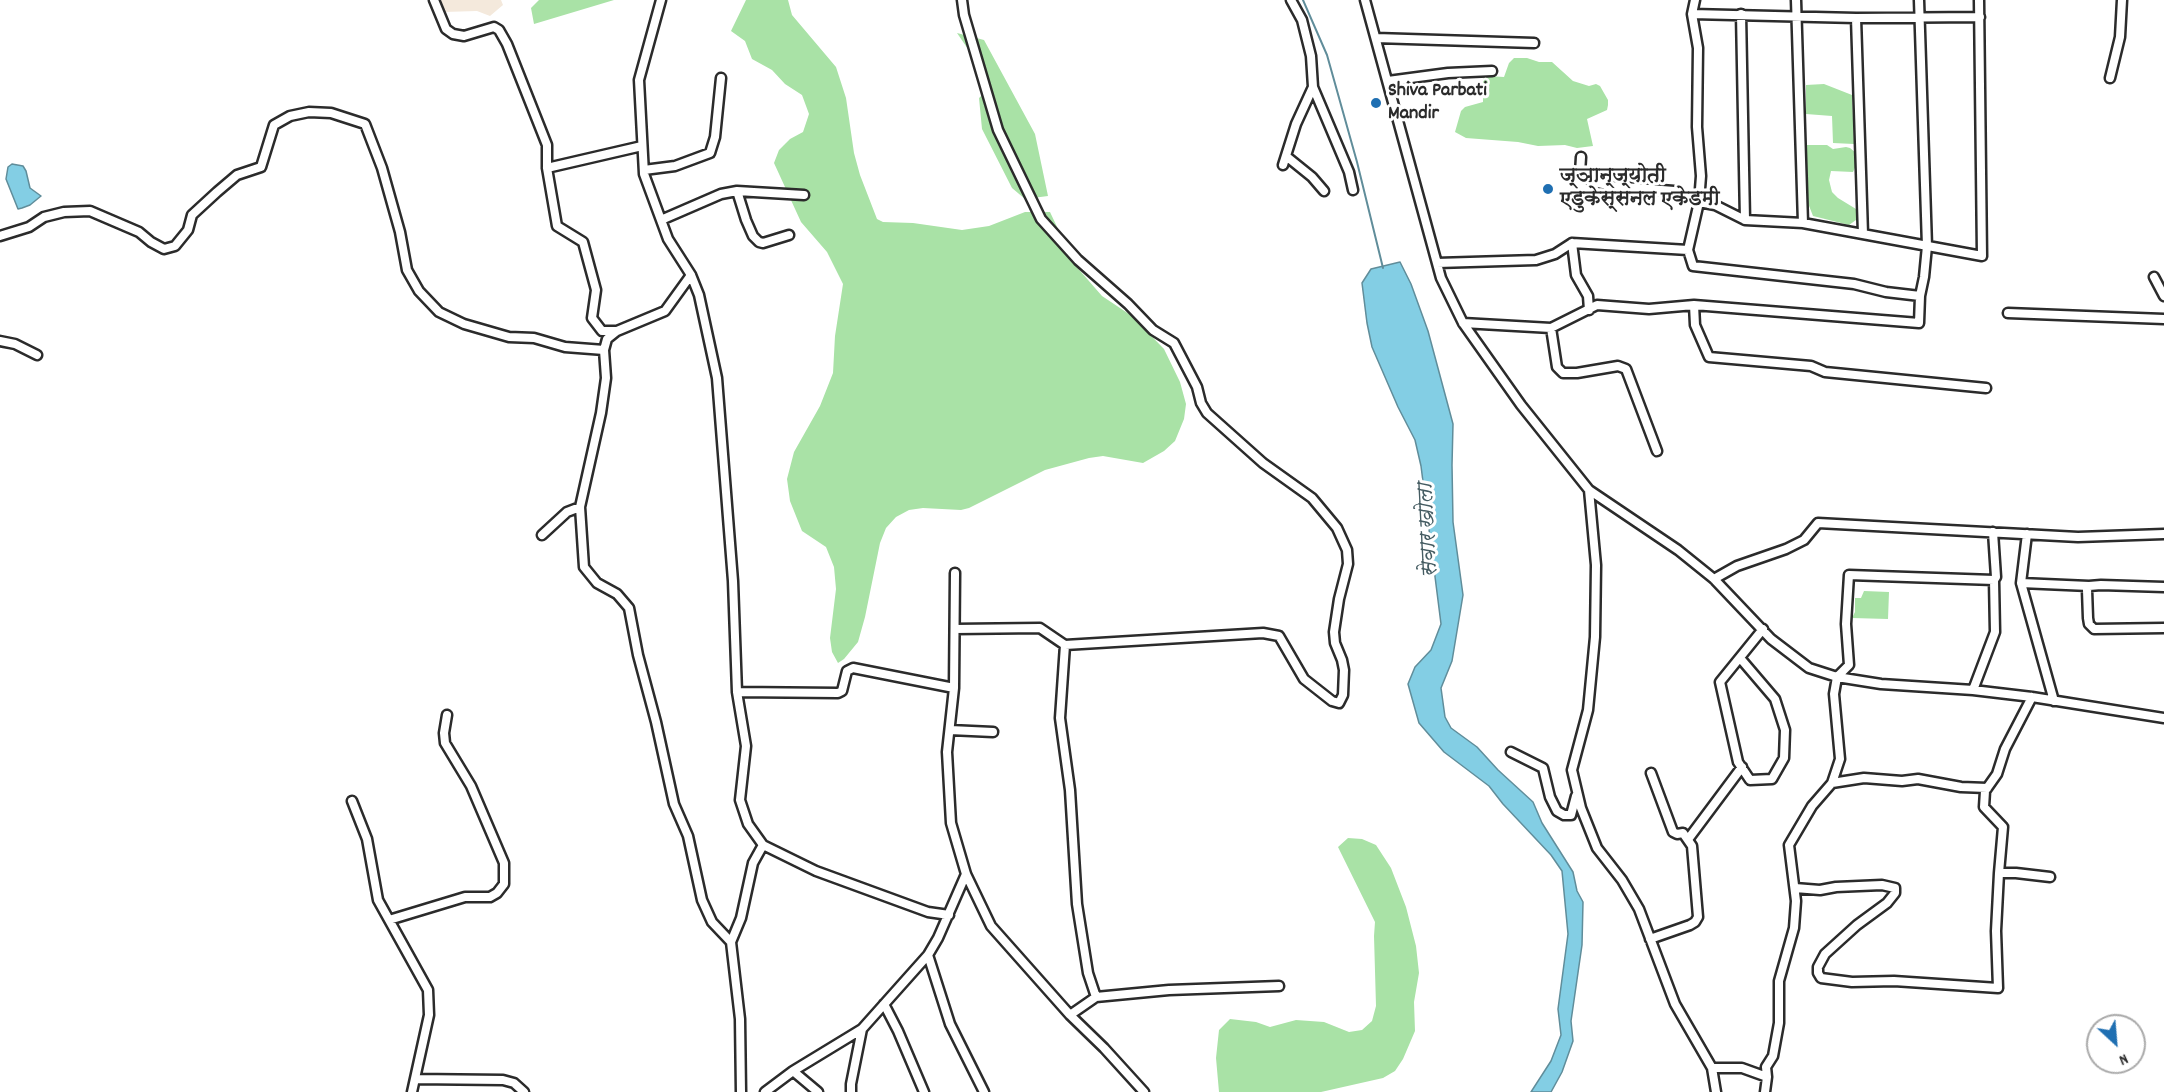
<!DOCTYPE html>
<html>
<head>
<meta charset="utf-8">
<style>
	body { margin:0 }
	#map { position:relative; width:2164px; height:1092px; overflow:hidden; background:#fff; font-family:Dekko,sans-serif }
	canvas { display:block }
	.north { position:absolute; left:2086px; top:1014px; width:60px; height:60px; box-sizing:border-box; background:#fff; border:2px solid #aaa; border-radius:50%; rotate:154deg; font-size:16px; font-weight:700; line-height:24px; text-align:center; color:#2b2b2b }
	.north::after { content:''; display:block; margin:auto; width:21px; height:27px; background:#1f6fb2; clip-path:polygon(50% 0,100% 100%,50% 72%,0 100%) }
</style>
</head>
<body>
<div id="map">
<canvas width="2164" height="1092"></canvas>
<div class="north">N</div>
</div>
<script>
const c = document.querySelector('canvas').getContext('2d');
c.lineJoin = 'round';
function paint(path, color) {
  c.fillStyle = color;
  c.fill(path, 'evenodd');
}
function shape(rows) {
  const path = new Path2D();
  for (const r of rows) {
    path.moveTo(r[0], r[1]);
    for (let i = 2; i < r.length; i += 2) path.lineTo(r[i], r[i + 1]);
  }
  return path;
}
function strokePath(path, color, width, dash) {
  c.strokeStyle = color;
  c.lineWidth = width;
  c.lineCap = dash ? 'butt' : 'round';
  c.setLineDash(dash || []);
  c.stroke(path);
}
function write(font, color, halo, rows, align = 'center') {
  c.font = font + ' Dekko,"Playpen Sans Deva",sans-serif';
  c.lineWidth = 6;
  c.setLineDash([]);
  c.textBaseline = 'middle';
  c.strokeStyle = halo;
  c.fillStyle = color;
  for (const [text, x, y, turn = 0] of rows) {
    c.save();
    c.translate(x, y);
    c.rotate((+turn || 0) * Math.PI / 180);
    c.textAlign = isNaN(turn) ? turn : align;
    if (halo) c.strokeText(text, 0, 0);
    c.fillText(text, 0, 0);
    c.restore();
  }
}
paint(shape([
	[439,0,501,0,503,5,490,16,477,11,444,12]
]), '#f4e9dc');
paint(shape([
	[539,0,614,0,534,24,531,8],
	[746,0,788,0,792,15,836,67,846,98,854,153,860,175,877,219,883,222,913,223,962,230,989,226,1025,212,1050,212,1075,265,1102,296,1132,316,1164,349,1180,382,1186,404,1184,419,1175,441,1164,451,1143,463,1103,456,1089,458,1045,470,969,508,961,510,923,508,909,510,896,517,886,528,880,543,865,617,858,642,844,659,838,663,832,652,830,638,836,589,834,567,826,547,802,531,790,501,787,479,794,452,820,406,833,373,835,336,843,284,827,252,801,222,774,163,779,150,790,139,803,132,809,114,802,95,785,84,772,70,752,59,745,41,731,31],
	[957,33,984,40,1035,134,1048,196,1025,199,1012,188,982,129,979,98,989,89,983,63,970,52],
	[1514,58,1527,58,1539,62,1552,62,1573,81,1589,86,1596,84,1600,86,1608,100,1608,105,1607,110,1587,119,1593,146,1577,148,1565,145,1538,146,1518,142,1466,138,1455,132,1461,111,1465,107,1483,102,1483,78,1488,76,1504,77,1509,63],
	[1824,84,1852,95,1854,144,1833,143,1832,116,1806,114,1806,85],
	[1806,145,1827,145,1833,149,1846,147,1850,148,1856,153,1857,163,1853,172,1831,171,1829,180,1832,192,1838,198,1856,209,1856,220,1849,225,1813,216,1806,198],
	[1864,591,1889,592,1888,619,1852,618,1855,612,1855,598,1861,598],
	[1348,838,1362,839,1376,845,1391,868,1406,907,1416,946,1419,973,1414,1002,1415,1031,1403,1059,1395,1071,1383,1078,1321,1092,1219,1092,1216,1058,1219,1030,1230,1019,1256,1022,1270,1027,1296,1020,1324,1022,1349,1032,1362,1030,1372,1021,1376,1006,1374,936,1375,922,1338,847]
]), '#a9e2a6');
const water = shape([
	[12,164,23,166,26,171,30,188,41,196,30,205,22,208,18,209,6,179,8,167,12,164],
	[1400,262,1411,284,1428,331,1453,424,1452,465,1453,522,1463,595,1452,661,1441,688,1445,717,1451,728,1477,747,1498,770,1533,802,1542,823,1573,872,1577,891,1583,902,1582,945,1571,1021,1573,1041,1562,1072,1551,1092,1531,1092,1551,1061,1561,1035,1558,1009,1568,934,1562,871,1551,855,1503,804,1489,786,1444,752,1419,723,1408,684,1415,667,1431,650,1441,624,1421,466,1415,440,1398,407,1372,347,1367,323,1362,283,1371,269,1400,262]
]);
paint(water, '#83cee4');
strokePath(water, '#608d9a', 1.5);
strokePath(shape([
	[1303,0,1327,55,1357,162,1383,268]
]), '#608d9a', 2);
const minor = shape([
	[434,0,446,29,453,34,464,36,494,27,499,30,507,44,547,145,547,168,557,226,583,242,596,290,592,318,602,331,616,331],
	[661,0,639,80,644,174,668,239,691,275,699,295,717,378,733,581,737,692,746,746,740,800,748,824,763,845,816,871,928,912,949,915],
	[1365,0,1441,278,1463,323,1521,405,1589,490,1678,550,1714,579,1771,639,1809,668,1837,677,1881,684,1973,690,2032,697,2164,718],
	[1695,0,1692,14,1698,48,1697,127,1701,176,1699,202,1688,250,1693,266,1854,284,1886,292,1920,296],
	[1796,0,1803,223],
	[1692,14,1856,18,1980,17],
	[1741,14,1745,220],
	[1856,18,1863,234],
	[1376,38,1534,43],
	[2110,78,2120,37,2122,0],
	[1388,81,1448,73,1492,71],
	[1313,87,1349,172,1353,190],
	[1286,156,1312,177,1324,191],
	[1581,157,1580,173,1594,182,1612,186,1674,191,1699,202,1715,205,1745,220,1803,223,1982,256,1979,0],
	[1283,165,1296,124,1313,87,1311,56,1302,20,1291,0],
	[547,168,642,146],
	[644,170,675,166,710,153,715,137,721,78],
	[737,191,746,220,753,236,759,242,763,243,789,235],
	[661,220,721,194,737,191,804,195],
	[0,236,29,227,44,217,64,212,90,211,139,232,151,242,164,249,175,246,188,230,192,215,217,192,237,175,261,167,274,125,290,116,309,112,331,113,365,124,382,168,400,232,407,270,419,291,439,312,464,324,509,337,534,338,565,347,604,350],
	[1437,263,1536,260,1555,254,1572,243],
	[691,275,665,311,617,331,607,339,604,350,606,378,601,413,580,507,584,567,597,583,617,594,629,608,638,655,656,722,674,804,688,836,702,900,712,922,731,942],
	[2154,277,2164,296],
	[1694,305,1695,325,1709,357,1811,366,1825,372,1986,388],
	[1589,310,1588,296,1576,275,1572,243,1688,250],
	[2008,313,2164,319],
	[1463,323,1551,328],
	[0,341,15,344,37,355],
	[1657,451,1626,369,1618,366,1577,373,1563,373,1557,367,1551,328,1597,305,1649,309,1694,305,1919,323,1920,296,1924,277,1927,246,1919,0],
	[1589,490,1596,565,1595,637,1588,710,1572,770,1581,808,1597,848,1622,880,1639,909,1675,1004,1712,1068,1716,1092],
	[2027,534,2021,583,2054,701],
	[542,535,567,512,580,507],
	[955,573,954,688,947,752,951,823,966,874,991,926,1070,1015,1104,1048,1144,1092],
	[1714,579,1737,566,1786,549,1804,540,1818,523,2078,537,2164,534],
	[2021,583,2089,586],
	[2164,587,2101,585,2089,586,2087,590,2088,618,2089,624,2094,629,2164,628],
	[955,629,1040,628,1065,645,1263,633,1279,636,1304,679,1332,701,1339,703,1343,695,1344,670,1342,660,1335,643,1334,632,1339,599,1348,564,1347,550,1337,528,1312,498,1263,463,1207,413,1201,403,1197,387,1174,343,1153,330,1128,304,1078,260,1041,219,998,130,964,15,962,0],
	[1065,645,1060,718,1070,790,1077,904,1088,973,1096,997],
	[1740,658,1775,699,1785,730,1784,758,1772,779,1750,780,1738,762,1720,682,1763,629],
	[1973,690,1995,632,1994,580,1996,577,1993,532],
	[737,692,838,693,842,691,847,671,853,668,954,688],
	[2032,697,2005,749,1997,774,1985,791,1984,807,2003,827,1999,873,2016,873,2050,877],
	[950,730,993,732],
	[1511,752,1543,768,1550,797,1557,811,1564,815,1571,815,1576,796],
	[1832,783,1864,778,1902,781,1918,779,1961,787,1987,788],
	[352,801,367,839,378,900,428,990,429,1015,412,1092],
	[1689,838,1742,767],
	[1795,888,1820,890,1836,887,1882,885,1895,888,1895,893,1887,903,1857,925,1825,954,1818,967,1818,973,1821,978,1852,982,1894,981,1998,988,1996,931,1999,873],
	[389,920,465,897,490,897,497,893,504,884,504,863,471,786,445,743,444,733,447,715],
	[1650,939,1690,925,1695,922,1698,917,1692,846,1683,833,1677,834,1673,832,1651,773],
	[928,955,950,1024,984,1092],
	[884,1004,898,1031,924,1092],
	[1070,1015,1096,997,1169,990,1279,986],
	[1712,1068,1742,1068,1767,1077,1765,1092],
	[793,1071,818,1092],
	[1767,1077,1766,1067,1773,1056,1779,1023,1779,981,1794,928,1796,901,1789,845,1812,806,1832,783,1840,759,1834,694,1837,677,1849,665,1846,624,1849,575,1994,580],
	[415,1079,503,1080,514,1083,524,1092],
	[741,1092,740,1019,731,942,741,918,753,863,763,845],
	[765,1092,793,1071,862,1029,928,955,938,938,966,874],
	[851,1092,851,1084,862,1029]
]);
strokePath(minor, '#2b2b2b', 13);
strokePath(minor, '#fff', 8);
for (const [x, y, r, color] of [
	[1376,103,6,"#1f6fb2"],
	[1548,189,6,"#1f6fb2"]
]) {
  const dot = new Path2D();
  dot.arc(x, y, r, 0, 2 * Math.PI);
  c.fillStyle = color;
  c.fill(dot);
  strokePath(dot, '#fff', 2);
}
write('bold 20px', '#2b2b2b', '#fff', [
	["Shiva Parbati",1388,92],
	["Mandir",1388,115],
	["ज्ञान्ज्योती",1560,178],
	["एडुकेस्सनल एकेडमी",1560,201]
], 'left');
write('italic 21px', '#455c62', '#fff', [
	["सेवार खोला",1430,530,-93]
]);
</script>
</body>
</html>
